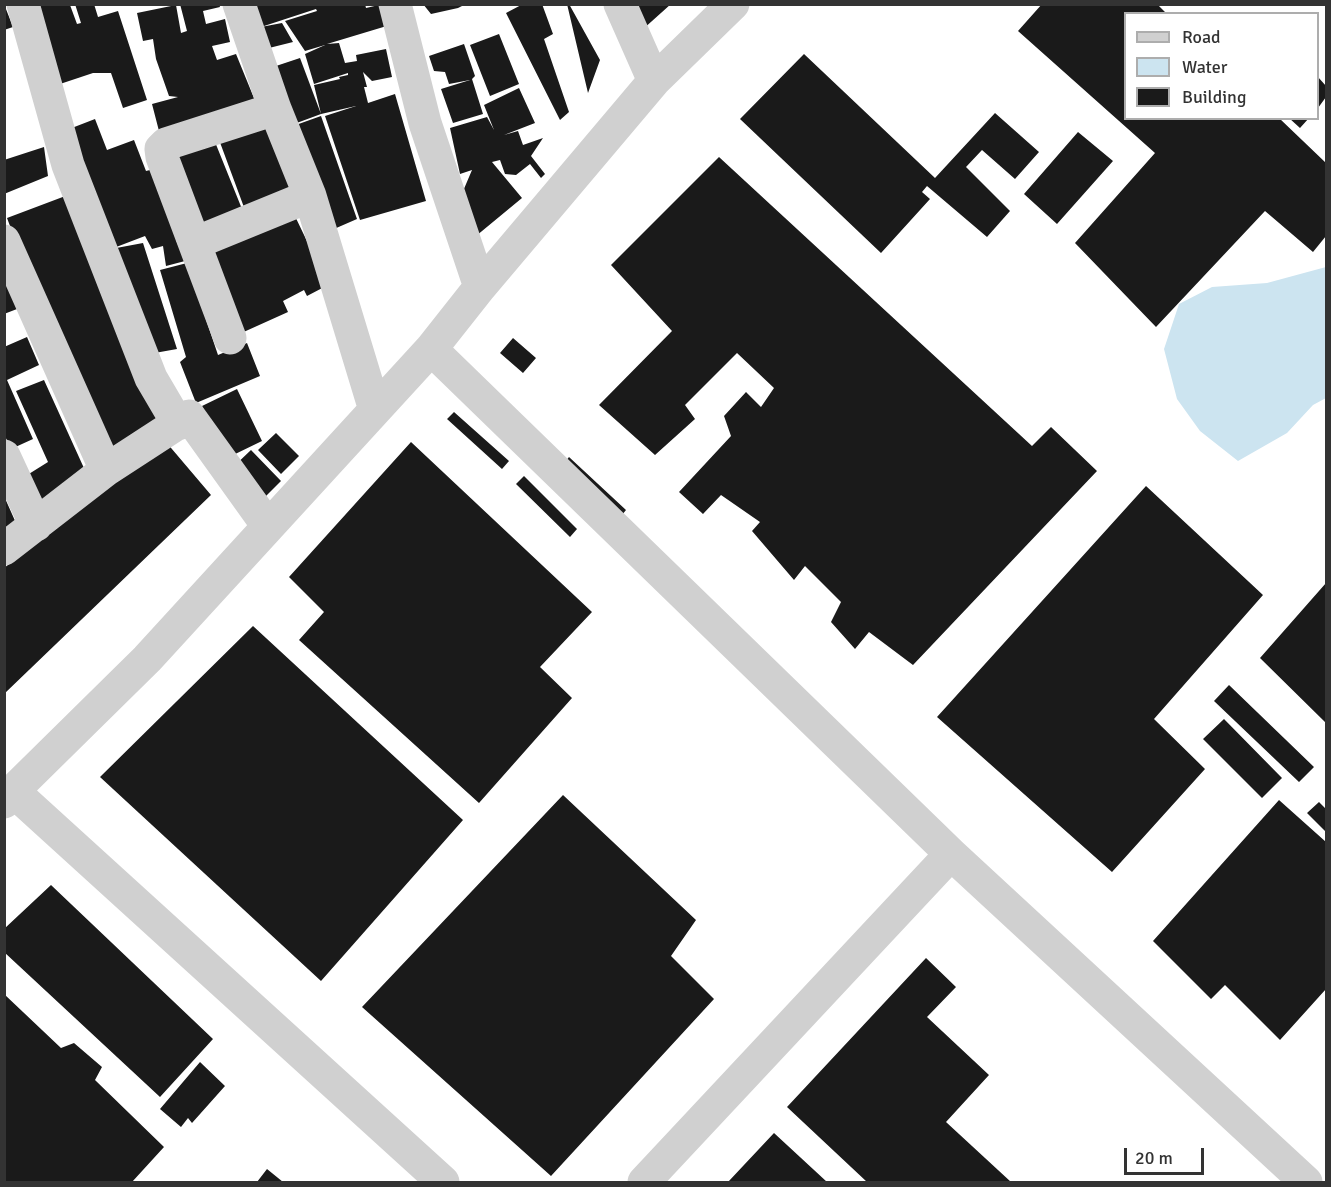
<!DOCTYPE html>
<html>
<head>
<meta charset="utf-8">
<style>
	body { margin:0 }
	#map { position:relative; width:1331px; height:1187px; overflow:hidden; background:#fff; font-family:Signika,sans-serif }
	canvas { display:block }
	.frame { position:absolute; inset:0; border:6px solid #333; pointer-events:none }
	.legend { position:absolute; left:1124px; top:12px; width:195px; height:108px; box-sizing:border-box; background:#fff; border:2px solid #adadad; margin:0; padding:8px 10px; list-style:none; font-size:18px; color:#333 }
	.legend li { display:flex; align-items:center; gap:12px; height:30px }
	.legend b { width:30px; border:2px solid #adadad }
	.scale { position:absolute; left:1124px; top:1148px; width:80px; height:27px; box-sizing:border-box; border:3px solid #333; border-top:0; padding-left:8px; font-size:18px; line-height:21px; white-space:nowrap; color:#333; -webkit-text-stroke:4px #fff; paint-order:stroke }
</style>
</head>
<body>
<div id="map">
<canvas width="1331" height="1187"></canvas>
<div class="frame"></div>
<ul class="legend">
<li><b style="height:8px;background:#d0d0d0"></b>Road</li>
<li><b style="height:16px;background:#cce4f0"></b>Water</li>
<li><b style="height:16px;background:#1a1a1a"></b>Building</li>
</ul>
<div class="scale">20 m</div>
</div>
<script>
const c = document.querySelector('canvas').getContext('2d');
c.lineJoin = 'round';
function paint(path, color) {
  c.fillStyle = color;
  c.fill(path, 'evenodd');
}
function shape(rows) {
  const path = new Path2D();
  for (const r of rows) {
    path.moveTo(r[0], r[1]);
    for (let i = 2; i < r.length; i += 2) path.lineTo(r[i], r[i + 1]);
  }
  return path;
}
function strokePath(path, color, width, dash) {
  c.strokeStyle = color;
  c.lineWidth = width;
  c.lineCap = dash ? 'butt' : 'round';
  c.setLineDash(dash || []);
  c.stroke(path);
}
paint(shape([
	[1326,267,1326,398,1313,405,1287,433,1238,461,1200,431,1177,399,1164,349,1179,304,1212,287,1267,283]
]), '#cce4f0');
paint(shape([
	[4,4,13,27,4,30],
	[75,4,94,4,98,17,118,11,147,100,123,108,111,73,93,73,57,85,30,5,70,5,77,24,81,23],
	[180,4,219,4,220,7,203,11,206,24,225,19,230,42,212,46,217,60,236,54,256,103,159,131,152,104,178,97,169,96,156,59,153,39,143,41,137,13,176,5,181,33,187,31],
	[250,4,365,4,366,8,383,4,390,25,327,44,339,43,345,63,357,61,356,55,386,49,392,77,372,81,363,72,367,87,364,87,368,103,395,94,426,201,360,220,325,116,356,106,321,114,314,85,340,79,339,77,348,75,348,73,314,84,305,54,325,45,305,51,285,21,317,11,316,9,261,27,282,23,293,42,269,48],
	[423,4,466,4,458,8,431,14],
	[523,4,542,4,553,34,544,39,569,112,560,120,506,13],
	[567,4,569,4,600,60,588,93],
	[632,4,671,4,642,30],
	[1042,4,1157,4,1167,14,1125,14,1125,118,1279,118,1326,163,1326,236,1313,252,1265,211,1156,327,1075,243,1155,153,1018,31],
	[499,34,519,84,490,96,470,45],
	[464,44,475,76,472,79,483,114,453,123,441,89,470,80,449,84,445,72,434,71,429,56],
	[804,54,935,178,995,113,1039,152,1015,179,982,150,966,167,1010,211,987,237,927,186,922,192,930,199,881,253,740,119],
	[300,58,321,114,294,124,273,67],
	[1318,77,1326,86,1326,97,1318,108],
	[519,88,535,123,504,135,518,131,523,145,543,138,531,156,545,174,541,178,530,164,516,175,505,174,500,160,492,162,522,198,476,236,458,203,472,170,460,174,450,128,487,117,494,130,484,105],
	[321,116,357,219,334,229,293,126],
	[265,118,294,191,245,210,218,137],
	[1289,118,1309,118,1300,128],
	[95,119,107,150,134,140,146,171,150,170,178,239,176,240,185,261,166,266,163,246,152,249,145,236,111,249,143,243,177,349,149,354,64,131],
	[1078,132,1113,161,1057,224,1024,194],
	[213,137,244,214,199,232,168,155],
	[44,147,48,176,4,194,4,160],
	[719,157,1032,446,1051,427,1097,471,913,665,869,632,855,649,831,622,841,602,805,566,794,580,752,531,760,522,721,495,703,514,679,492,731,436,724,416,746,392,761,407,774,388,737,353,685,405,695,419,655,455,599,405,672,331,611,265],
	[68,195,161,428,111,453,48,326,7,218],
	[293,212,328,285,307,296,304,290,283,301,288,312,237,335,200,252],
	[187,263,218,355,247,343,260,376,196,403,180,362,186,357,160,270],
	[4,278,17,309,4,314],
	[27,337,39,365,7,380,33,439,11,449,4,434,4,347],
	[513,338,536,358,523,373,500,353],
	[44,380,88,477,39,514,24,477,48,462,16,391],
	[237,389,262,441,227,458,202,406],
	[454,412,509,461,502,469,447,419],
	[276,433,299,456,281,474,258,450],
	[166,442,211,495,4,694,4,568],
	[411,442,592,612,540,667,572,698,479,803,299,640,324,612,289,577],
	[251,450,281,481,261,501,230,470],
	[569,457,626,510,618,520,561,467],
	[524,476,577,529,570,537,516,484],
	[1146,486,1263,595,1154,719,1205,769,1112,872,937,717],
	[4,496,20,532,4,540],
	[1326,583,1326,723,1260,658],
	[253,626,463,820,321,981,100,777],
	[1229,685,1314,767,1299,782,1214,701],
	[1224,719,1282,778,1262,798,1203,739],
	[563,795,696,920,671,956,714,999,551,1176,362,1007],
	[1279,800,1326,842,1326,989,1280,1040,1225,985,1211,999,1153,941],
	[1319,802,1326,809,1326,832,1307,813],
	[51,885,213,1039,160,1097,4,952,4,929],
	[926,958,956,987,927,1017,989,1075,946,1122,1011,1182,867,1182,787,1107],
	[4,994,61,1048,74,1043,102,1067,95,1080,164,1147,132,1182,4,1182],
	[200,1062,225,1086,192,1123,188,1118,181,1127,160,1109],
	[774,1133,827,1182,728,1182],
	[267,1169,283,1182,257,1182]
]), '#1a1a1a');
strokePath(shape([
	[23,4,68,165,151,378,178,424],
	[239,4,275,109,310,196,375,410],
	[395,4,425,123,480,287],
	[620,4,654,81],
	[4,241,106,470],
	[195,243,310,196],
	[230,338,162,157,161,149,166,144,275,109],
	[431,349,951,854,1306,1182],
	[4,456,36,525],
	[4,549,106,470,189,416,268,526],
	[13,791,443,1182],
	[4,802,13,791,147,659,431,349,480,287,654,81,733,4],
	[644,1182,951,854]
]), '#d0d0d0', 33);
</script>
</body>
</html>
